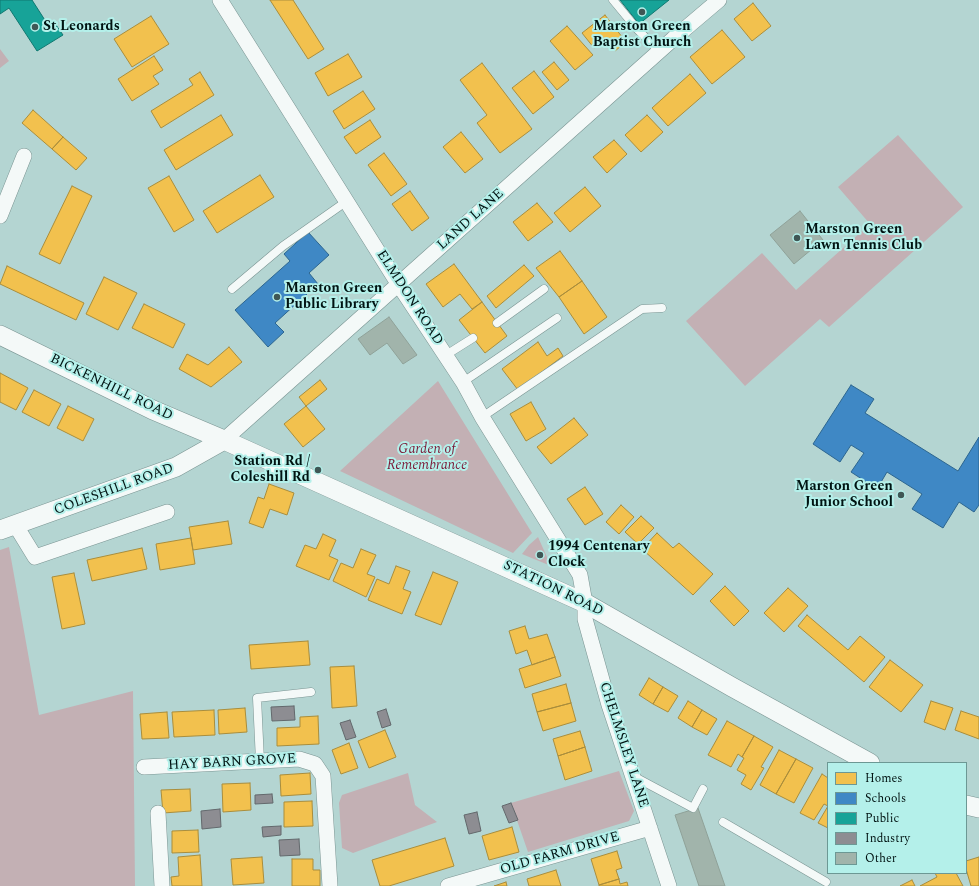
<!DOCTYPE html>
<html>
<head>
<meta charset="utf-8">
<style>
	body { margin:0 }
	#map { position:relative; width:979px; height:886px; overflow:hidden; background:#b4d5d2; font-family:Spectral,serif }
	canvas { display:block }
	.legend { position:absolute; left:827px; top:762px; width:140px; height:112px; box-sizing:border-box; background:#b4f0ea; border:1px solid #6c9894; margin:0; padding:5px 7px; list-style:none; font-size:12px; color:#001312 }
	.legend li { display:flex; align-items:center; gap:8px; height:20px }
	.legend b { width:20px; border:1px solid #6c9894 }
</style>
</head>
<body>
<div id="map">
<canvas width="979" height="886"></canvas>
<ul class="legend">
<li><b style="height:11px;background:#f2c14e"></b>Homes</li>
<li><b style="height:11px;background:#3f88c5"></b>Schools</li>
<li><b style="height:11px;background:#17a398"></b>Public</li>
<li><b style="height:11px;background:#8d8d92"></b>Industry</li>
<li><b style="height:11px;background:#a1b4ab"></b>Other</li>
</ul>
</div>
<script>
const c = document.querySelector('canvas').getContext('2d');
c.lineJoin = 'round';
function paint(path, color) {
  c.fillStyle = color;
  c.fill(path, 'evenodd');
}
function shape(rows) {
  const path = new Path2D();
  for (const r of rows) {
    path.moveTo(r[0], r[1]);
    for (let i = 2; i < r.length; i += 2) path.lineTo(r[i], r[i + 1]);
  }
  return path;
}
function strokePath(path, color, width, dash) {
  c.strokeStyle = color;
  c.lineWidth = width;
  c.lineCap = dash ? 'butt' : 'round';
  c.setLineDash(dash || []);
  c.stroke(path);
}
function write(font, color, halo, rows, align = 'center') {
  c.font = font + ' Spectral,serif';
  c.lineWidth = 4;
  c.setLineDash([]);
  c.textBaseline = 'middle';
  c.strokeStyle = halo;
  c.fillStyle = color;
  for (const [text, x, y, turn = 0] of rows) {
    c.save();
    c.translate(x, y);
    c.rotate((+turn || 0) * Math.PI / 180);
    c.textAlign = isNaN(turn) ? turn : align;
    if (halo) c.strokeText(text, 0, 0);
    c.fillText(text, 0, 0);
    c.restore();
  }
}
paint(shape([
	[0,49,9,61,0,68],
	[898,135,963,207,829,327,820,319,745,386,686,321,762,253,796,290,870,224,838,187],
	[438,381,532,533,513,553,340,471],
	[538,537,551,566,522,554,529,545],
	[9,547,39,715,133,691,135,886,0,886,0,550],
	[619,771,634,811,629,821,528,852,511,803],
	[408,773,415,805,437,822,353,853,342,848,339,803,342,795]
]), '#c3b0b4');
const homes = shape([
	[270,0,293,0,324,49,308,59,270,0],
	[753,3,771,26,752,41,734,19,753,3],
	[605,15,626,42,615,51,605,39,594,48,582,33,605,15],
	[151,16,169,44,132,67,114,39,151,16],
	[567,26,593,55,575,70,550,41,567,26],
	[722,30,745,57,712,84,690,57,722,30],
	[348,54,362,77,328,96,315,73,348,54],
	[154,56,163,70,153,76,159,84,132,101,118,79,154,56],
	[554,62,569,80,557,90,542,72,554,62],
	[482,63,532,129,500,153,477,123,487,115,460,80,482,63],
	[534,71,554,97,533,114,512,88,534,71],
	[200,72,214,95,161,128,151,111,193,85,189,79,200,72],
	[690,74,706,93,668,126,652,108,690,74],
	[363,91,375,109,344,129,333,111,363,91],
	[33,110,63,137,52,149,22,123,33,110],
	[221,115,233,135,176,170,164,150,221,115],
	[647,115,663,132,641,152,625,135,647,115],
	[370,120,381,137,356,154,344,137,370,120],
	[461,132,483,159,465,173,443,147,461,132],
	[63,137,87,158,76,170,52,149,63,137],
	[614,140,627,154,607,173,593,157,614,140],
	[384,153,407,184,391,196,368,165,384,153],
	[260,175,274,197,217,233,203,211,260,175],
	[169,176,194,220,174,232,148,188,169,176],
	[72,186,92,196,60,264,39,254,72,186],
	[585,187,601,206,570,232,554,213,585,187],
	[410,191,429,218,412,231,392,204,410,191],
	[537,203,553,222,528,241,513,222,537,203],
	[560,251,582,281,559,297,536,268,560,251],
	[454,264,482,302,472,309,460,294,443,307,426,284,454,264],
	[524,265,534,276,496,308,487,296,524,265],
	[7,266,84,303,76,320,0,284,7,266],
	[104,277,137,293,118,330,86,314,104,277],
	[582,281,607,317,584,334,559,297,582,281],
	[482,302,507,336,485,353,459,320,482,302],
	[144,304,185,324,173,348,132,328,144,304],
	[538,342,547,356,558,348,563,356,518,390,502,369,538,342],
	[229,347,242,362,211,387,179,369,187,354,208,365,229,347],
	[0,373,28,388,16,410,0,402,0,373],
	[320,380,327,389,306,406,299,397,320,380],
	[34,390,61,404,49,426,22,412,34,390],
	[531,402,546,429,526,441,510,414,531,402],
	[68,406,94,419,83,441,57,428,68,406],
	[306,406,325,429,303,447,284,424,306,406],
	[574,418,588,435,551,464,537,447,574,418],
	[269,484,294,493,287,515,270,509,263,528,249,523,258,497,264,499,269,484],
	[585,487,603,514,585,525,567,499,585,487],
	[621,505,634,517,619,534,606,522,621,505],
	[641,516,654,528,638,544,625,532,641,516],
	[228,521,232,544,193,550,189,527,228,521],
	[657,533,673,548,679,543,713,574,693,595,642,549,657,533],
	[323,534,336,540,329,556,338,560,329,580,296,566,305,545,316,549,323,534],
	[191,538,195,564,160,570,156,544,191,538],
	[142,548,147,569,92,581,87,560,142,548],
	[361,549,376,555,367,574,375,577,366,597,333,581,341,563,353,568,361,549],
	[396,566,410,571,403,589,411,592,402,614,368,600,377,579,389,584,396,566],
	[433,572,458,582,441,625,415,615,433,572],
	[74,573,85,624,62,629,52,577,74,573],
	[725,586,749,611,734,626,710,601,725,586],
	[788,588,808,606,784,632,764,613,788,588],
	[807,615,848,650,860,636,885,657,864,682,798,626,807,615],
	[525,626,529,639,547,634,555,657,532,665,527,650,516,654,509,631,525,626],
	[308,641,310,665,251,669,249,645,308,641],
	[555,657,561,676,525,688,519,669,555,657],
	[890,660,923,685,901,712,869,687,890,660],
	[354,666,357,706,332,708,330,667,354,666],
	[649,678,663,687,653,704,639,695,649,678],
	[566,684,571,703,537,712,532,694,566,684],
	[663,687,678,696,668,712,653,704,663,687],
	[688,701,702,710,692,727,678,718,688,701],
	[931,701,953,708,945,730,924,722,931,701],
	[571,703,576,721,543,731,537,712,571,703],
	[245,708,247,732,219,734,218,710,245,708],
	[214,710,215,735,174,737,172,712,214,710],
	[702,710,717,719,707,735,692,727,702,710],
	[961,711,979,717,979,739,955,730,961,711],
	[167,712,169,738,142,739,140,714,167,712],
	[318,716,319,744,277,746,277,728,300,727,300,717,318,716],
	[727,721,754,736,742,757,738,754,731,767,708,755,727,721],
	[385,730,396,757,369,768,358,741,385,730],
	[580,731,585,747,558,756,553,739,580,731],
	[754,736,773,747,761,767,764,768,751,790,741,784,746,775,737,770,744,758,742,757,754,736],
	[349,743,358,768,341,774,332,750,349,743],
	[585,747,592,771,565,780,558,756,585,747],
	[779,750,796,759,776,794,760,785,779,750],
	[796,759,813,768,794,803,776,794,796,759],
	[310,773,311,794,281,796,280,775,310,773],
	[822,774,828,778,828,806,824,804,814,820,800,813,822,774],
	[250,783,251,810,223,812,222,784,250,783],
	[190,789,191,811,163,813,161,790,190,789],
	[312,801,313,826,284,827,284,802,312,801],
	[828,806,828,828,818,823,828,806],
	[512,827,519,852,489,860,482,836,512,827],
	[198,830,199,852,172,853,172,831,198,830],
	[445,838,454,866,389,886,380,886,372,860,445,838],
	[617,851,622,868,616,870,619,879,599,885,591,859,617,851],
	[200,855,202,886,172,886,171,877,179,876,178,857,200,855],
	[262,857,264,883,233,885,231,859,262,857],
	[979,857,979,886,971,886,966,869,966,861,979,857],
	[292,859,313,859,313,870,320,870,320,886,292,886,292,859],
	[556,870,561,886,529,886,527,879,556,870],
	[935,873,956,873,963,886,920,886,937,877,935,873],
	[619,879,620,884,627,882,628,886,599,886,599,885,619,879],
	[912,880,915,886,900,886,912,880],
	[506,882,507,886,494,886,506,882]
]);
paint(homes, '#f2c14e');
strokePath(homes, '#a98d3c', 1);
const schools = shape([
	[308,232,329,255,309,273,318,284,275,323,284,332,268,347,235,310,290,261,284,254,308,232],
	[851,385,874,399,865,413,958,471,979,437,979,505,974,512,959,502,943,528,912,509,922,494,887,472,877,489,851,472,864,453,851,445,840,462,813,444,851,385]
]);
paint(schools, '#3f88c5');
strokePath(schools, '#2c658f', 1);
const public = shape([
	[0,0,32,0,50,28,56,25,63,35,37,51,9,8,0,14,0,0],
	[620,0,669,0,639,24,620,0]
]);
paint(public, '#17a398');
strokePath(public, '#107870', 1);
const industry = shape([
	[294,706,295,720,272,721,271,707,294,706],
	[386,709,391,725,382,728,377,712,386,709],
	[350,720,356,737,346,740,340,723,350,720],
	[272,794,273,803,255,804,255,795,272,794],
	[511,803,518,820,509,823,502,806,511,803],
	[220,809,221,827,202,829,201,811,220,809],
	[477,812,481,831,469,834,464,815,477,812],
	[281,826,281,835,263,837,262,827,281,826],
	[299,839,300,855,280,856,279,840,299,839]
]);
paint(industry, '#8d8d92');
strokePath(industry, '#63686c', 1);
const building = shape([
	[800,211,823,240,794,264,770,235,800,211],
	[389,317,417,355,403,364,387,343,370,355,358,339,389,317],
	[698,808,725,886,699,886,675,815,698,808]
]);
paint(building, '#a1b4ab');
strokePath(building, '#8fa198', 1);
const service = shape([
	[613,0,637,29,659,51],
	[232,289,283,246,347,201],
	[497,323,544,289],
	[446,355,473,338],
	[463,382,557,318],
	[482,417,642,309,662,308],
	[260,761,257,698,311,692],
	[633,776,693,808,703,789],
	[723,822,826,882]
]);
const minor = shape([
	[220,0,399,285,463,382,482,417,580,575,585,603,585,619,609,705,669,886],
	[0,216,24,156],
	[224,440,673,39,719,0],
	[16,526,35,557,167,512],
	[144,767,299,759,315,764,323,776,330,886],
	[158,813,162,886],
	[448,886,650,828]
]);
const tertiary = shape([
	[0,335,153,410,224,440,585,603,732,687,870,763],
	[0,530,176,467,224,440],
	[966,805,979,808]
]);
strokePath(service, '#7a9492', 9);
strokePath(minor, '#7a9492', 16);
strokePath(tertiary, '#7a9492', 20);
strokePath(service, '#f4f9f8', 8);
strokePath(minor, '#f4f9f8', 15);
strokePath(tertiary, '#f4f9f8', 19);
for (const [x, y, r, color] of [
	[642,12,4,"#3f5755"],
	[35,27,4,"#3f5755"],
	[797,238,4,"#3f5755"],
	[277,297,4,"#3f5755"],
	[318,470,4,"#3f5755"],
	[901,495,4,"#3f5755"],
	[540,555,4,"#3f5755"]
]) {
  const dot = new Path2D();
  dot.arc(x, y, r, 0, 2 * Math.PI);
  c.fillStyle = color;
  c.fill(dot);
  strokePath(dot, '#b4f0ea', 1.5);
}
write('bold 14px', '#001312', '#b4f0ea', [
	["St Leonards",43,27],
	["Marston Green",642,27,"center"],
	["Baptist Church",642,43,"center"],
	["Marston Green",805,230],
	["Lawn Tennis Club",805,246],
	["Marston Green",285,289],
	["Public Library",285,305],
	["Station Rd /",310,462,"right"],
	["Coleshill Rd",310,478,"right"],
	["Marston Green",893,487,"right"],
	["Junior School",893,503,"right"],
	["1994 Centenary",548,547],
	["Clock",548,563]
], 'left');
write('14px', '#001312', '#b4f0ea', [
	["LAND LANE",471,220,-42],
	["ELMDON ROAD",409,298,57],
	["BICKENHILL ROAD",111,388,26],
	["COLESHILL ROAD",114,490,-20],
	["STATION ROAD",553,589,26],
	["CHELMSLEY LANE",623,745,72],
	["HAY BARN GROVE",232,763,-3],
	["OLD FARM DRIVE",560,854,-16]
]);
write('italic 14px', '#7c1937', '#b4f0ea', [
	["Garden of",427,450],
	["Remembrance",427,466]
]);
</script>
</body>
</html>
